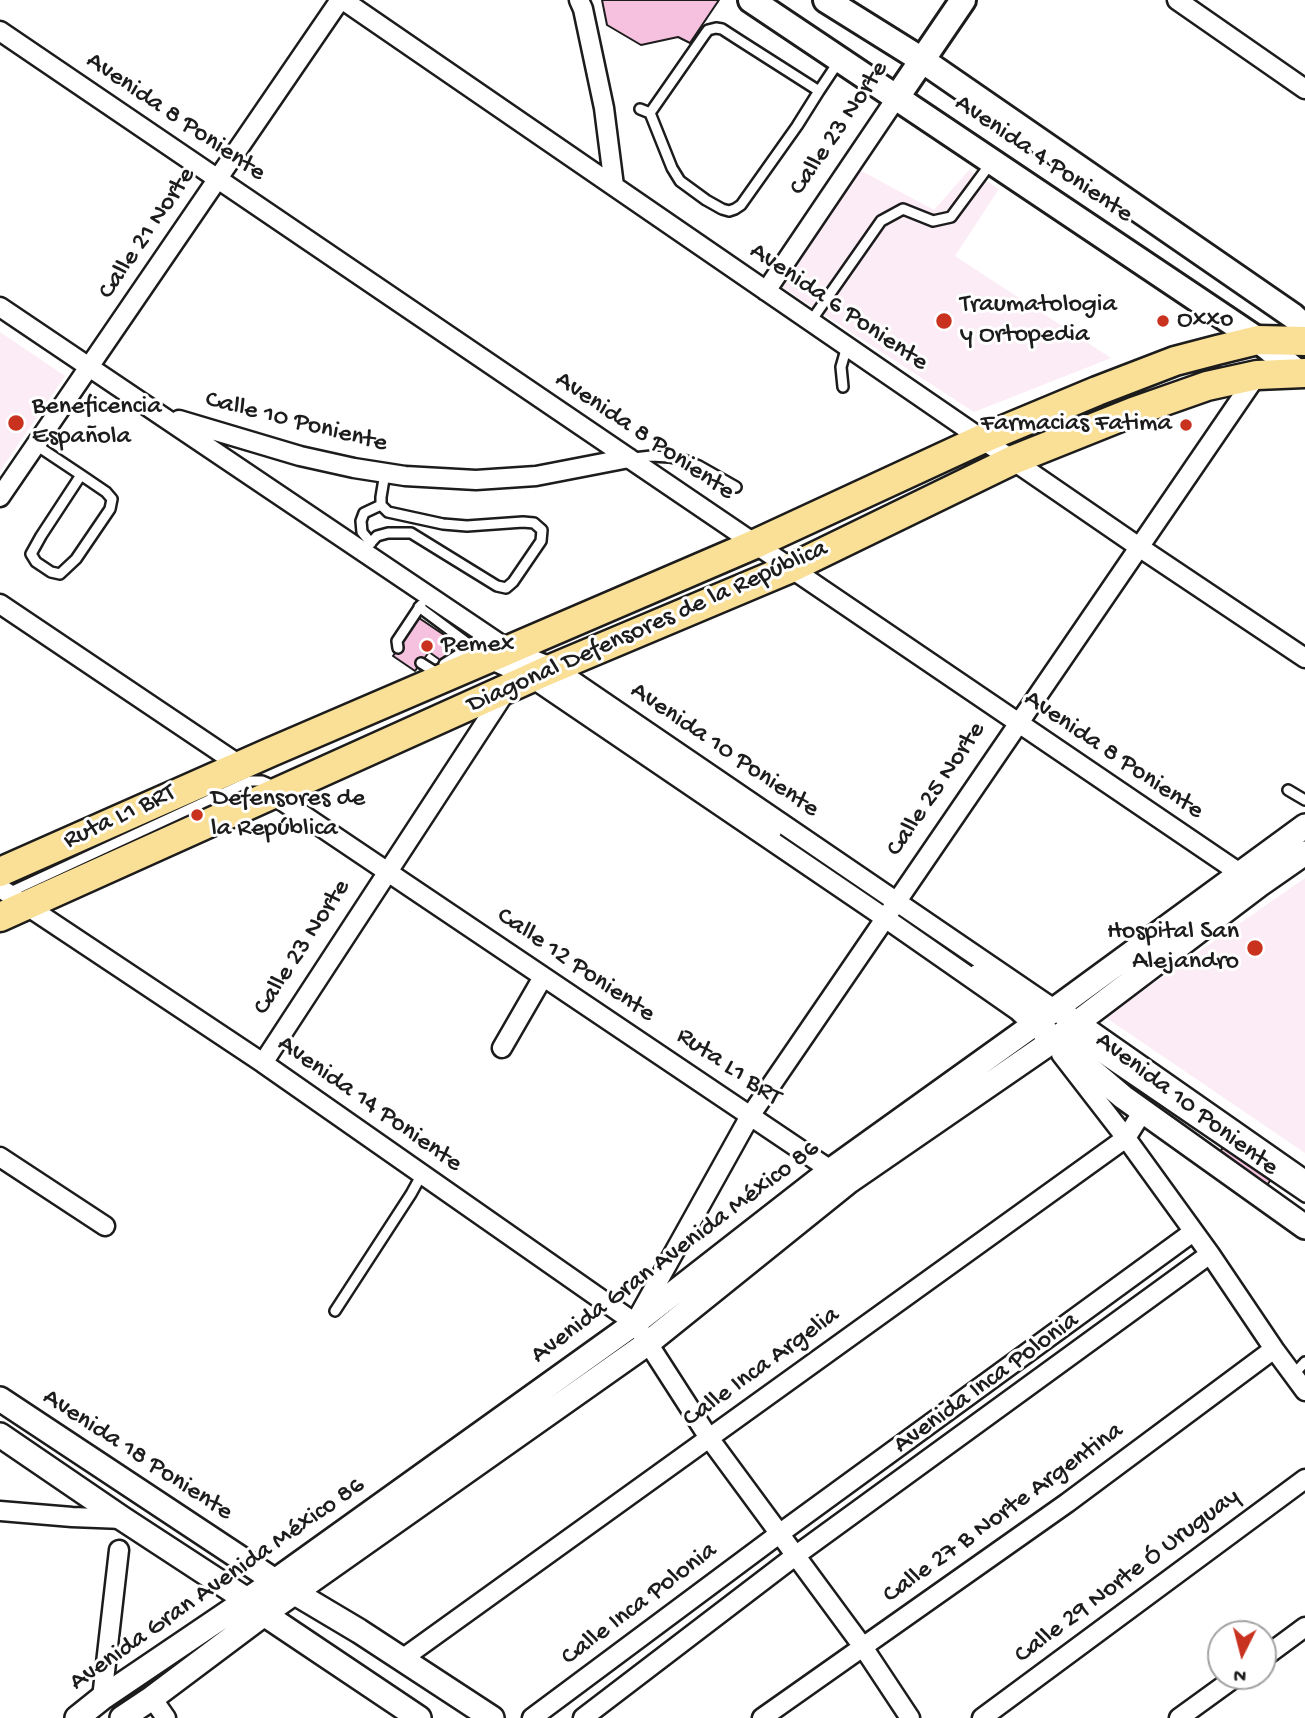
<!DOCTYPE html>
<html>
<head>
<meta charset="utf-8">
<style>
	body { margin:0 }
	#map { position:relative; width:1305px; height:1718px; overflow:hidden; background:#fff; font-family:"Gochi Hand",sans-serif }
	canvas { display:block }
	.north { position:absolute; left:1207px; top:1620px; width:70px; height:70px; box-sizing:border-box; background:#fff; border:2px solid #a4a4a4; border-radius:50%; rotate:186deg; font-size:19px; font-weight:700; line-height:28px; text-align:center; color:#1c1c1c }
	.north::after { content:''; display:block; margin:auto; width:24px; height:32px; background:#c8321e; clip-path:polygon(50% 0,100% 100%,50% 72%,0 100%) }
</style>
</head>
<body>
<div id="map">
<canvas width="1305" height="1718"></canvas>
<div class="north">N</div>
</div>
<script>
const c = document.querySelector('canvas').getContext('2d');
c.lineJoin = 'round';
function paint(path, color) {
  c.fillStyle = color;
  c.fill(path, 'evenodd');
}
function shape(rows) {
  const path = new Path2D();
  for (const r of rows) {
    path.moveTo(r[0], r[1]);
    for (let i = 2; i < r.length; i += 2) path.lineTo(r[i], r[i + 1]);
  }
  return path;
}
function strokePath(path, color, width, dash) {
  c.strokeStyle = color;
  c.lineWidth = width;
  c.lineCap = dash ? 'butt' : 'round';
  c.setLineDash(dash || []);
  c.stroke(path);
}
function write(font, color, halo, rows, align = 'center') {
  c.font = font + ' "Gochi Hand",sans-serif';
  c.lineWidth = 6;
  c.setLineDash([]);
  c.textBaseline = 'middle';
  c.strokeStyle = halo;
  c.fillStyle = color;
  for (const [text, x, y, turn = 0] of rows) {
    c.save();
    c.translate(x, y);
    c.rotate((+turn || 0) * Math.PI / 180);
    c.textAlign = isNaN(turn) ? turn : align;
    if (halo) c.strokeText(text, 0, 0);
    c.fillText(text, 0, 0);
    c.restore();
  }
}
paint(shape([
	[854,167,934,210,969,170,999,189,955,256,1111,358,974,412,777,284],
	[0,332,65,376,0,471],
	[1305,878,1305,1153,1105,1017]
]), '#fcecf5');
const building = shape([
	[602,0,719,0,690,43,678,37,641,45,607,25,602,0],
	[419,618,456,643,443,662,429,652,415,671,393,656,419,618],
	[220,797,224,806,171,830,167,821,220,797],
	[1225,1144,1273,1177,1267,1185,1220,1152,1225,1144]
]);
paint(building, '#f5c1de');
strokePath(building, '#1c1c1c', 2);
const service = shape([
	[819,91,839,61],
	[640,109,650,113,672,168,680,181,706,200,722,209,729,211,735,209,741,205,797,126,819,91,739,40,722,29,716,28,708,30,705,34,650,113],
	[811,321,881,221,903,209,933,221,951,217,991,163],
	[843,387,841,367,847,346],
	[36,445,81,475,106,492,112,499,110,509,76,559,60,574,51,572,36,562,31,554,41,536,81,475],
	[634,458,651,456,669,457,684,460,699,466,736,487],
	[371,543,362,532,361,521,364,513,381,505],
	[363,551,377,536,388,533,411,533,497,586,506,588,513,582,541,541,542,530,534,523,523,522,467,526,443,524,388,512,381,505,381,497,385,473],
	[419,607,482,654],
	[398,648,397,641,421,605],
	[421,663,440,675],
	[444,664,472,646,482,632],
	[549,676,776,833],
	[1288,790,1305,800],
	[8,893,250,781,262,781,276,787],
	[975,970,1041,1015],
	[1066,1034,1305,1197],
	[335,1311,411,1194,422,1174],
	[1293,1375,1305,1362]
]);
const minor = shape([
	[343,0,1139,547,1305,658],
	[579,0,583,9,604,108,614,186],
	[1177,0,1305,89],
	[0,31,1250,880],
	[766,291,897,97],
	[0,307,509,650,554,668,1054,1009],
	[179,420,300,456,354,468,405,476,476,480,536,476,629,458],
	[0,497,340,0],
	[0,604,241,766],
	[489,659,532,678,885,918,1017,1010,1042,1033],
	[272,794,838,1175],
	[0,888,263,1063,635,1323,709,1438,863,1647,910,1718],
	[502,1048,543,977],
	[1061,1054,1126,1138,1210,1254,1274,1349,1305,1391],
	[263,1063,506,691],
	[0,1157,105,1226],
	[638,1317,750,1116,1257,375],
	[0,1511,72,1517,123,1519],
	[1263,1658,1305,1627],
	[402,1659,1126,1138,1143,1111],
	[102,1698,119,1550],
	[152,1698,166,1718],
	[532,1718,779,1534,1193,1232],
	[583,1718,795,1556,1210,1254],
	[762,1718,1067,1503,1274,1349],
	[982,1718,1305,1479],
	[1179,1718,1237,1676]
]);
const tertiary = shape([
	[1066,1016,1305,1183],
	[1044,1030,1123,1097,1305,1227],
	[0,1399,275,1581,359,1631,492,1718],
	[0,1435,123,1519,247,1600,264,1614,419,1718],
	[77,1718,102,1698,275,1581,635,1323,831,1170,1036,1023,1305,826],
	[122,1718,152,1698,264,1614,648,1343,848,1182,1057,1038,1259,885,1305,853]
]);
const secondary = shape([
	[751,0,1258,340,1299,373],
	[826,0,922,60,1293,316,1305,327],
	[897,97,963,0]
]);
const primary = shape([
	[0,872,271,752,755,544,982,439,1097,391,1175,361,1217,350,1258,340,1305,341],
	[0,917,544,672,791,568,1013,460,1133,412,1207,386,1257,375,1305,373]
]);
strokePath(service, '#1c1c1c', 14);
strokePath(minor, '#1c1c1c', 23);
strokePath(tertiary, '#1c1c1c', 28);
strokePath(secondary, '#1c1c1c', 30);
strokePath(primary, '#1c1c1c', 33);
strokePath(service, '#fff', 9);
strokePath(minor, '#fff', 18);
strokePath(tertiary, '#fff', 23);
strokePath(secondary, '#fff', 24);
strokePath(primary, '#fadf96', 28);
for (const [x, y, r, color] of [
	[944,321,9,"#c8321e"],
	[1163,321,7,"#c8321e"],
	[16,423,9,"#c8321e"],
	[1186,425,7,"#c8321e"],
	[427,646,7,"#c8321e"],
	[197,815,7,"#c8321e"],
	[1255,948,9,"#c8321e"]
]) {
  const dot = new Path2D();
  dot.arc(x, y, r, 0, 2 * Math.PI);
  c.fillStyle = color;
  c.fill(dot);
  strokePath(dot, '#fff', 2.5);
}
write('26px', '#1c1c1c', '#fff', [
	["Avenida 8 Poniente",175,118,34],
	["Calle 23 Norte",840,129,-56],
	["Avenida 4 Poniente",1043,160,34],
	["Calle 21 Norte",148,234,-56],
	["Avenida 6 Poniente",838,308,34],
	["Calle 10 Poniente",296,423,14],
	["Avenida 8 Poniente",644,437,34],
	["Diagonal Defensores de la República",648,628,-24],
	["Avenida 10 Poniente",724,751,34],
	["Avenida 8 Poniente",1113,756,34],
	["Calle 25 Norte",937,790,-56],
	["Ruta L1 BRT",120,818,-25],
	["Calle 23 Norte",303,948,-57],
	["Calle 12 Poniente",575,966,34],
	["Ruta L1 BRT",728,1068,34],
	["Avenida 14 Poniente",369,1105,35],
	["Avenida 10 Poniente",1186,1105,37],
	["Avenida Gran Avenida México 86",676,1253,-37],
	["Calle Inca Argelia",762,1368,-36],
	["Avenida Inca Polonia",987,1384,-36],
	["Avenida 18 Poniente",137,1456,33],
	["Calle 27 B Norte Argentina",1004,1514,-36],
	["Calle 29 Norte Ó Uruguay",1128,1577,-37],
	["Avenida Gran Avenida México 86",218,1585,-35],
	["Calle Inca Polonia",640,1605,-37]
]);
write('26px', '#1c1c1c', '#fff', [
	["Traumatologia",960,306],
	["y Ortopedia",960,336],
	["Oxxo",1177,321],
	["Beneficencia",32,408],
	["Española",32,438],
	["Farmacias Fatima",1172,425,"right"],
	["Pemex",441,646],
	["Defensores de",211,800],
	["la República",211,830],
	["Hospital San",1239,933,"right"],
	["Alejandro",1239,963,"right"]
], 'left');
</script>
</body>
</html>
